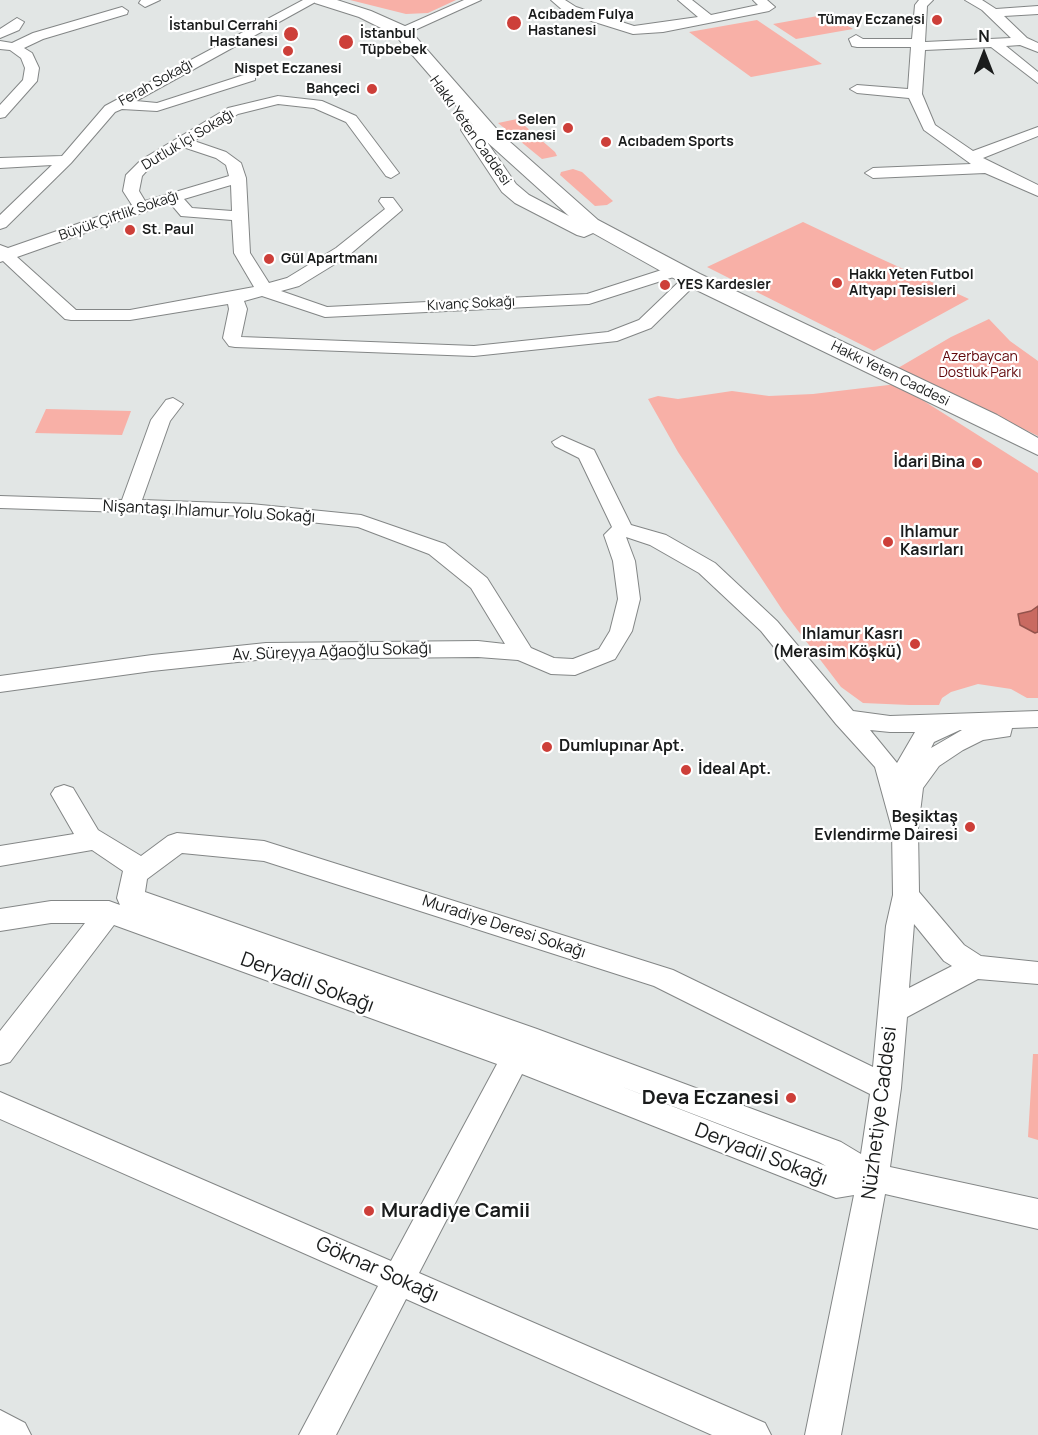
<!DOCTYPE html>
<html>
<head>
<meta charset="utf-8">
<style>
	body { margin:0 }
	#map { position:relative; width:1038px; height:1435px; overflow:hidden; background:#e2e6e5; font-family:Manrope,sans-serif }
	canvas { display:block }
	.north { position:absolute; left:954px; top:24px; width:60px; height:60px; -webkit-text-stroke:4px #fff; paint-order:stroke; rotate:0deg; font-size:16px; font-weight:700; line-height:24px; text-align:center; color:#1a1c1c }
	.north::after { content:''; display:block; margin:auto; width:21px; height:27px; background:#1a1c1c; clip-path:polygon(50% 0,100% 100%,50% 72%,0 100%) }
</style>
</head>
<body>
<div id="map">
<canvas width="1038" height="1435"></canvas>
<div class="north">N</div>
</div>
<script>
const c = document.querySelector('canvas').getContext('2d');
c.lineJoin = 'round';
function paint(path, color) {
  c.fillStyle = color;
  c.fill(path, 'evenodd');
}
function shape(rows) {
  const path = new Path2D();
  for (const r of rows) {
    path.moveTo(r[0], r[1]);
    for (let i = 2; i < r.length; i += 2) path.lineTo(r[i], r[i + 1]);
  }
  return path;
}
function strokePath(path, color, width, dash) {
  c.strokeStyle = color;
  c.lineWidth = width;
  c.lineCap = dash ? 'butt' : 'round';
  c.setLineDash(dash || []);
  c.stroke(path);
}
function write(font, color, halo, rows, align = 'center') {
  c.font = font + ' Manrope,sans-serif';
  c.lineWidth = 4.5;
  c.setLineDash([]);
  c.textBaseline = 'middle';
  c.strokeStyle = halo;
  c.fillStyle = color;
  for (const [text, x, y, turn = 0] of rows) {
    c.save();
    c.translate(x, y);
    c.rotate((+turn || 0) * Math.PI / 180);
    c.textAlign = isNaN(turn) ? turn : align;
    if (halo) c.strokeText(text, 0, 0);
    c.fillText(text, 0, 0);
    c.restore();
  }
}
paint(shape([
	[350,0,456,0,428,13,406,14],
	[829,14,853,29,796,39,773,24],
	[757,20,822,64,751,77,689,32],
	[517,119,555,152,557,156,542,159,498,123],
	[573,169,582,172,613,201,607,205,595,206,560,175,561,172],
	[803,222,877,257,969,299,874,351,707,267],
	[989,319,1010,341,1038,361,1038,436,898,368,951,337],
	[897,384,1038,473,1038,698,1027,698,1011,689,978,684,951,692,942,698,939,705,909,705,863,703,841,687,783,611,678,452,648,399,658,396,678,399,732,391,769,396,813,394],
	[46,409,131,411,122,435,35,433],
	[1033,1054,1038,1054,1038,1140,1028,1137]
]), '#f8b0a7');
const water = shape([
	[1038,606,1038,632,1035,633,1020,625,1018,614,1031,611,1038,606]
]);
paint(water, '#c96a61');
strokePath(water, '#94534c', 1.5);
const minor = shape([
	[141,0,160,0,145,7,139,3,141,0],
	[303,0,319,0,136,101,157,103,250,73,255,74,255,80,157,111,122,109,115,112,71,163,6,227,0,229,0,215,52,165,0,168,0,158,62,156,105,106,303,0],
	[464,0,481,0,406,34,401,35,394,31,464,0],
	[551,0,565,0,576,7,634,26,698,17,678,0,692,0,711,15,758,5,753,0,767,0,775,7,769,11,663,32,633,34,566,13,551,0],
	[919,0,933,0,927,6,925,42,1011,38,982,10,965,0,982,0,996,9,1038,6,1038,14,1004,16,1027,38,1038,43,1038,52,1020,45,1006,46,1038,72,1038,83,991,47,925,50,922,94,935,125,973,151,1038,127,1038,136,983,158,1038,185,1038,196,985,173,873,178,865,173,873,168,971,164,924,130,909,98,857,93,850,89,857,85,908,89,911,47,857,47,852,46,849,39,856,35,863,39,912,39,915,5,919,0],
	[122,7,128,11,127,14,43,39,24,48,32,53,39,68,37,81,5,117,0,118,0,105,23,80,25,68,21,58,10,50,0,49,0,41,12,43,33,33,122,7],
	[17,18,24,22,19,30,0,38,0,29,17,18],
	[278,96,322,101,356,116,399,173,391,178,386,176,346,122,314,108,278,104,238,114,194,141,226,152,241,163,246,178,250,253,269,283,287,278,336,248,385,209,379,201,381,198,393,198,402,210,348,256,299,286,281,291,327,307,587,294,677,265,686,270,683,274,589,304,325,317,262,296,244,301,247,309,241,337,474,346,608,332,639,320,686,275,698,275,701,279,651,328,617,341,474,356,235,347,229,346,223,338,229,309,228,304,130,320,71,320,65,319,3,261,0,262,0,245,8,248,132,205,123,191,126,175,141,160,228,108,278,96],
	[183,147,216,158,226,165,229,176,145,201,139,191,142,176,151,166,183,147],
	[231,185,232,211,192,208,184,199,231,185],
	[170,203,181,216,232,220,234,253,254,287,130,310,76,310,17,257,170,203],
	[173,398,183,404,170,421,142,500,251,504,361,515,445,544,487,578,531,648,554,658,573,659,599,649,610,631,618,599,613,561,604,535,612,527,579,458,555,446,552,442,562,436,594,450,631,525,666,535,715,563,777,621,853,711,890,716,1038,711,1038,727,1012,728,1010,736,983,740,963,750,939,766,923,788,918,829,919,892,964,945,981,956,1038,962,1038,984,978,979,907,1017,901,1088,890,1167,1038,1199,1038,1229,885,1194,841,1435,805,1435,854,1195,836,1198,522,1074,419,1273,765,1423,771,1435,712,1435,406,1299,336,1435,299,1435,378,1286,0,1119,0,1092,391,1261,497,1064,114,925,10,1062,0,1065,0,1031,85,923,51,923,0,931,0,909,51,901,109,901,120,905,117,898,123,871,92,850,0,866,0,846,74,834,51,794,55,788,64,785,73,788,98,830,141,856,168,836,177,833,264,841,673,970,873,1067,886,926,893,895,892,829,875,767,836,724,761,631,699,573,650,545,626,537,635,561,640,599,632,631,615,659,575,675,551,674,518,660,478,657,266,659,152,671,0,692,0,676,152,655,266,643,478,641,505,644,471,588,429,554,358,527,251,516,0,508,0,496,122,500,151,420,166,400,173,398],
	[870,730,890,732,915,732,897,763,870,730],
	[960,730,962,730,931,748,934,742,960,730],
	[182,853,264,861,654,986,870,1094,861,1154,841,1142,537,1029,145,892,147,879,182,853],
	[914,924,944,961,952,966,909,988,914,924],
	[620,1086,819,1162,826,1166,620,1086],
	[0,1410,25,1423,31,1435,0,1435,0,1410]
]);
const major = shape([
	[313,0,337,0,371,11,407,27,501,134,598,220,700,274,997,415,1038,438,1038,455,684,284,593,233,584,237,577,235,515,203,502,192,461,130,463,126,473,125,395,35,359,17,315,3,313,0],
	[487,142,569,216,529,195,516,184,487,142]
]);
strokePath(minor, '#838686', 2);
strokePath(major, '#838686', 2);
paint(minor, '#fff');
paint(major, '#fff');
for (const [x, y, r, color] of [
	[937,20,6,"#cd3f39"],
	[514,23,8,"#cd3f39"],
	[291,34,8,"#cd3f39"],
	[346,42,8,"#cd3f39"],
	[288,51,6,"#cd3f39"],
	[372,89,6,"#cd3f39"],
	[568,128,6,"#cd3f39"],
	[606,142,6,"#cd3f39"],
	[130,230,6,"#cd3f39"],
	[269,259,6,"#cd3f39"],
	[837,283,6,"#cd3f39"],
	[665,285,6,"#cd3f39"],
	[977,463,6,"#cd3f39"],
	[888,542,6,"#cd3f39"],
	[915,644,6,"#cd3f39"],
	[547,747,6,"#cd3f39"],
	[686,770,6,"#cd3f39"],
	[970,827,6,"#cd3f39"],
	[791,1098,6,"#cd3f39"],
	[369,1211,6,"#cd3f39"]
]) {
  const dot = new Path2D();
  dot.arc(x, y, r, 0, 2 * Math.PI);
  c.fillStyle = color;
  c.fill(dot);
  strokePath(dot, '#fff', 2);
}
write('bold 14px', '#1a1c1c', '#fff', [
	["Acıbadem Fulya",528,15],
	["Hastanesi",528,31],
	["Tümay Eczanesi",925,20,"right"],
	["İstanbul Cerrahi",278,26,"right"],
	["Hastanesi",278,42,"right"],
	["İstanbul",360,34],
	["Tüpbebek",360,50],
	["Nispet Eczanesi",288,69,"center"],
	["Bahçeci",360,89,"right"],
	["Selen",556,120,"right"],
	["Eczanesi",556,136,"right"],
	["Acıbadem Sports",618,142],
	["St. Paul",142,230],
	["Gül Apartmanı",281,259],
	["Hakkı Yeten Futbol",849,275],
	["Altyapı Tesisleri",849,291],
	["YES Kardesler",677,285]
], 'left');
write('14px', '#1a1c1c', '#fff', [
	["Ferah Sokağı",156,83,-29],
	["Hakkı Yeten Caddesi",470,131,55],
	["Dutluk İçi Sokağı",188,140,-31],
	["Büyük Çiftlik Sokağı",119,216,-19],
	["Kıvanç Sokağı",471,304,-3],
	["Hakkı Yeten Caddesi",890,374,26]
]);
write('14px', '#600508', '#fff', [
	["Azerbaycan",980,357],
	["Dostluk Parkı",980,373]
]);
write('bold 16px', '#1a1c1c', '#fff', [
	["İdari Bina",965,463],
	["Ihlamur",900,533,"left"],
	["Kasırları",900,551,"left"],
	["Ihlamur Kasrı",903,635],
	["(Merasim Köşkü)",903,653],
	["Dumlupınar Apt.",559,747,"left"],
	["İdeal Apt.",698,770,"left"],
	["Beşiktaş",958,818],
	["Evlendirme Dairesi",958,836]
], 'right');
write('16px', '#1a1c1c', '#fff', [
	["Nişantaşı Ihlamur Yolu Sokağı",209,512,3],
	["Av. Süreyya Ağaoğlu Sokağı",332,652,-2],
	["Muradiye Deresi Sokağı",504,927,18]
]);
write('20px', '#1a1c1c', '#fff', [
	["Deryadil Sokağı",307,983,20],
	["Nüzhetiye Caddesi",880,1113,-83],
	["Deryadil Sokağı",761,1155,21],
	["Göknar Sokağı",377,1270,24]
]);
write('bold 20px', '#1a1c1c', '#fff', [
	["Deva Eczanesi",779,1098],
	["Muradiye Camii",381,1211,"left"]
], 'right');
</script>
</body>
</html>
